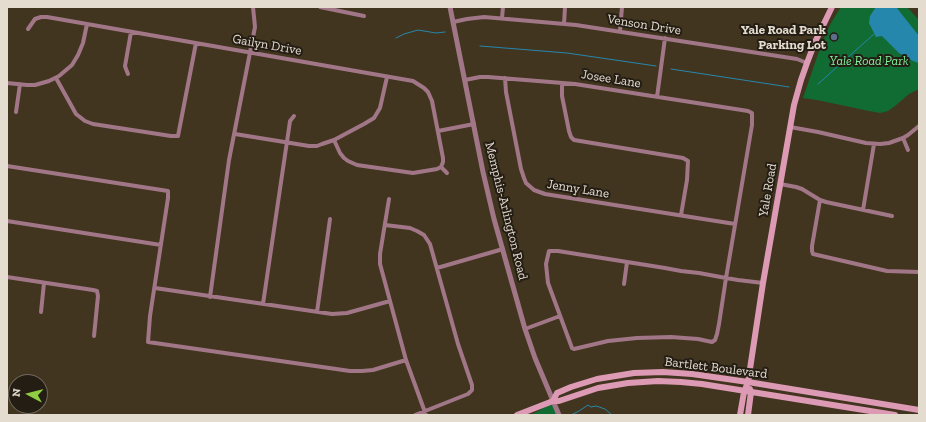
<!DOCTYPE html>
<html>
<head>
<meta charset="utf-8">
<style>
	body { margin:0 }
	#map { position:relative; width:926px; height:422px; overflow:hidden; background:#42351f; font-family:"Zilla Slab",serif }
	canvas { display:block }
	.frame { position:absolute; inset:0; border:8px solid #e5dcd0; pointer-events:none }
	.north { position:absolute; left:8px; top:374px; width:40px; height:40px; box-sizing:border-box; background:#241d14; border:1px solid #71695f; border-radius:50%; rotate:277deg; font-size:11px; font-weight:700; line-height:16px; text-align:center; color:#e5dcd0 }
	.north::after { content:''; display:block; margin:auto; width:14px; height:18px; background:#8fcd41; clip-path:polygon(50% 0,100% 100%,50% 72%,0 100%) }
</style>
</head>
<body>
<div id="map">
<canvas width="926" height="422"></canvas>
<div class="frame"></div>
<div class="north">N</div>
</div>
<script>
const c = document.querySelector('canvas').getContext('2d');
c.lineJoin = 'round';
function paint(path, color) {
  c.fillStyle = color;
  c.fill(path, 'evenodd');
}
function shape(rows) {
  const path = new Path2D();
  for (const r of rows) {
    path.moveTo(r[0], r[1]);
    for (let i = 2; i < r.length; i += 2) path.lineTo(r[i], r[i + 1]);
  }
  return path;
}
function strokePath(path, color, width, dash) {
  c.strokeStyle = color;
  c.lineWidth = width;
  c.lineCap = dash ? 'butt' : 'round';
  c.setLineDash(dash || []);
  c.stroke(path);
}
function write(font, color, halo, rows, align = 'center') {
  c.font = font + ' "Zilla Slab",serif';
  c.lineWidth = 4;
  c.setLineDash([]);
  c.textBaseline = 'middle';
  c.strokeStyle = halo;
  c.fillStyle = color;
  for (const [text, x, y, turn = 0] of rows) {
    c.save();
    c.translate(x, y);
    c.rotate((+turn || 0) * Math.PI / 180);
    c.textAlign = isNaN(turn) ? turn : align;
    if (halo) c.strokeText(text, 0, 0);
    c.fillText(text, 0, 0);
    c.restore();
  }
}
paint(shape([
	[841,7,907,7,919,20,919,89,909,94,895,106,888,111,880,113,869,111,817,100,803,98,816,60,822,43,831,23],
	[553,401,559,415,531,415,547,406]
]), '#116c34');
paint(shape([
	[876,7,896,7,919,36,919,63,913,61,899,53,882,36,876,37,869,23,870,16]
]), '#2687ad');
strokePath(shape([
	[396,38,404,34,418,30,436,33,445,32],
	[480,46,567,53,656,66],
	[671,69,789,87],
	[818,84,874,34],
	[571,415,579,411,588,405,591,407,596,406,605,409,612,415]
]), '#2687ad', 1);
strokePath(shape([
	[320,7,364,16],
	[502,18,503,7],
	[453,22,467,19,484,17,576,25,797,59,807,63],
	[564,24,565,7],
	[28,29,35,19,41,17,47,17,413,81,424,88,428,92,432,101,443,158,443,162,441,167],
	[620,31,622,7],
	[128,74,126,69,125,66,131,32],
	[56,78,76,114,85,121,93,124,171,136,178,136,196,43],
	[505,78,506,92,521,169,524,178,526,183,534,190,545,194,735,224],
	[465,80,480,77,488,77,575,84,748,111,752,113,752,125,726,278,719,324,717,334,715,340,712,342,698,339,671,337,637,338,608,341,574,349,572,348,548,283,546,264,549,251,558,251,665,268,681,271,699,273,726,278,738,280,763,283],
	[7,83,27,85,35,85,49,81,59,76,72,65,78,55,83,43,87,24],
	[562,83,562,96,569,131,571,137,574,140,683,158,688,161,687,180,681,215],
	[657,97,665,38],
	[16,112,20,84],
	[790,127,818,132,866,143,880,144,889,143,903,138,908,135,919,126],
	[438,131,474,124],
	[235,134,309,146,317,146,322,144,334,140,364,124,374,118,380,108,387,77],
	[903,138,908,150],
	[334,140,340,153,344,158,348,161,357,165,413,173,437,169,441,167],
	[7,166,168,191,168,198,150,316,148,342,350,371,362,371,373,370,406,360],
	[441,167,447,173],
	[780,184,796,187,802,189,820,200,826,202,892,216],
	[389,199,380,254,380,264,406,360,426,415],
	[820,200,812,246,812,251,813,254,887,271,919,272],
	[863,210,874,144],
	[7,221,161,245],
	[385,225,410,228,417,231,424,235,430,244,458,344,472,385,472,390],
	[437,268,503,249],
	[7,277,93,290,97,291,98,296,94,336],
	[624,284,627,262],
	[155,288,332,314,347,313,390,301],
	[210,297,229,160,255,27,253,7],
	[263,304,289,128,290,121,294,116],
	[41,312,44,283],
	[317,312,330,219],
	[525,329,560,316],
	[415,415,468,394,472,390]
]), '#a17788', 4);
strokePath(shape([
	[450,7,483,172,494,219,525,329,535,358,559,415]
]), '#a17788', 5);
strokePath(shape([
	[553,401,557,393,571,387,597,379,634,373,663,372,692,374,748,382,919,410],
	[517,415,553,401,559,401,598,388,628,383,658,381,681,382,702,384,895,415],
	[740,415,744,392,748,382,763,283,794,105,801,80,807,63,815,42,832,7],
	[748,415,751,392,750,389]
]), '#dd9ab5', 6);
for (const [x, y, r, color] of [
	[834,37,4,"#5c6f8a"]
]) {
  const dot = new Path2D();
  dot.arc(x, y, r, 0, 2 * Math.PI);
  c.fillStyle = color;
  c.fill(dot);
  strokePath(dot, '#241d14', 1.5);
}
write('13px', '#e5dcd0', '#241d14', [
	["Venson Drive",644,25,9],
	["Gailyn Drive",267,45,10],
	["Josee Lane",611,79,9],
	["Jenny Lane",578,189,9],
	["Yale Road",768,190,-80],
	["Memphis-Arlington Road",506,211,76],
	["Bartlett Boulevard",716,368,7]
]);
write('bold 13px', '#e5dcd0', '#241d14', [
	["Yale Road Park",826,30],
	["Parking Lot",826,45]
], 'right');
write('italic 13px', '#7ef19c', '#241d14', [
	["Yale Road Park",869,61]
]);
</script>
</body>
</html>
